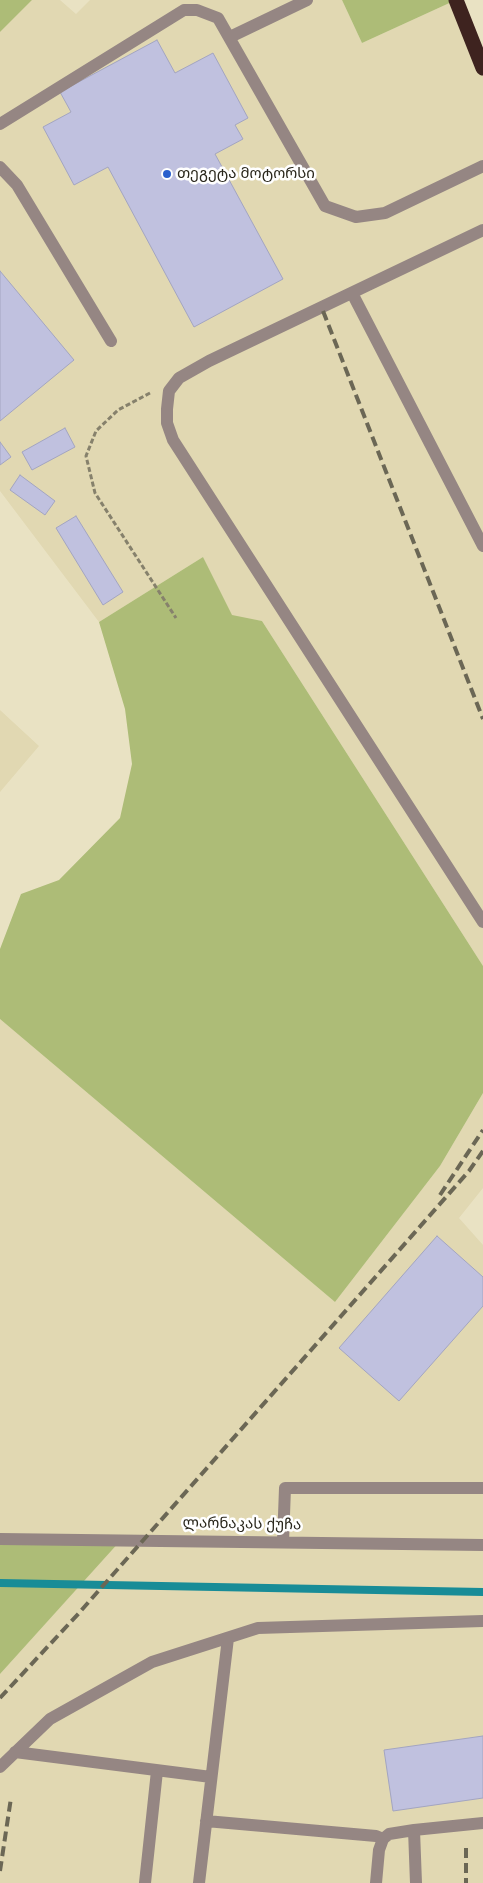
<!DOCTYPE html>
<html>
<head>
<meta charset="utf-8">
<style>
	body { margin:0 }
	canvas { display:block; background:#e9e2c3 }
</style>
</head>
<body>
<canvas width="483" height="1883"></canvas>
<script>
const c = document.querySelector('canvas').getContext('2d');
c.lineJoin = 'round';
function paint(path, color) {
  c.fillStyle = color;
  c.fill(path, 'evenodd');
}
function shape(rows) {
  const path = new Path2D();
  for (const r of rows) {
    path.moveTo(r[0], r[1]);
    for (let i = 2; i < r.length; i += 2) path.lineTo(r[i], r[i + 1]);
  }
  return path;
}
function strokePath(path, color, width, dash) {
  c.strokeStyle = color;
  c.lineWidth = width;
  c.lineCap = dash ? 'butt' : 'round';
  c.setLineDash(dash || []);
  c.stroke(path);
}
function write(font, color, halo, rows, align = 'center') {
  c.font = font + ' Lora,"Noto Sans Georgian",serif';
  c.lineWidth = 5;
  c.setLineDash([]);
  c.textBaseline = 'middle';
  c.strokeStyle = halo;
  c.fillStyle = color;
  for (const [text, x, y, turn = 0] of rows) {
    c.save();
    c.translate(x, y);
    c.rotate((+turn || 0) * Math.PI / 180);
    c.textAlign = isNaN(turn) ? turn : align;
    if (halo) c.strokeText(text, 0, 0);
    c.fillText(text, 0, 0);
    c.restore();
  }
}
paint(shape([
	[32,0,60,0,76,14,90,0,342,0,362,43,456,0,483,66,483,966,262,621,232,616,203,557,99,622,0,491,0,32],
	[0,710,39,746,0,792],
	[0,1019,335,1302,440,1166,483,1093,483,1188,459,1218,483,1245,483,1883,0,1883,0,1674,120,1540,0,1539]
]), '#e1d8b2');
paint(shape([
	[0,0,32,0,0,32],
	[342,0,456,0,362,43],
	[203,557,232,615,262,621,483,966,483,1093,440,1166,335,1302,0,1019,0,949,21,894,59,880,120,818,132,764,125,709,99,622],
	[0,1539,121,1540,0,1674]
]), '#adbc77');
strokePath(shape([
	[0,1583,483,1592]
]), '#188c97', 8);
const building = shape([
	[157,40,175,73,213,53,248,118,235,125,243,139,215,154,283,279,194,327,108,167,74,185,43,127,71,112,60,92,157,40],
	[0,271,74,360,0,421,0,271],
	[65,428,75,447,32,470,22,452,65,428],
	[0,442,11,457,0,465,0,442],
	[20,475,55,501,45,515,10,490,20,475],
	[76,516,123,592,103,605,56,528,76,516],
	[437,1236,483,1277,483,1306,399,1401,339,1348,437,1236],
	[483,1736,483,1798,393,1811,384,1750,483,1736]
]);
paint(building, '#c0c1df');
strokePath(building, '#a3a5c1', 1);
strokePath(shape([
	[150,393,118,410,96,431,86,456,95,493,176,618]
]), '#86816c', 3, [5, 2.5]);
strokePath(shape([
	[230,37,307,0],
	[0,124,184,10,197,10,218,18,325,206,356,217,385,213,483,166],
	[0,167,17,185,111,341],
	[483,230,209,361,179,378,169,391,167,409,167,423,173,440,483,922],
	[352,293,483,546],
	[0,1539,483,1545],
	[283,1542,285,1488,483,1488],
	[15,1752,211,1777],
	[0,1767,50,1719,152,1662,258,1628,483,1621],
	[206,1821,376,1836,383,1839],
	[145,1883,157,1771],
	[199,1883,228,1638],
	[376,1883,379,1850,383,1839,389,1834,414,1830],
	[416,1883,414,1830,483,1823]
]), '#958683', 12);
strokePath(shape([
	[456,0,483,68]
]), '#3e231f', 15);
strokePath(shape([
	[323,311,483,719],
	[440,1195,483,1130],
	[0,1698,79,1613,469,1171,483,1151],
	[466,1848,466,1883],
	[0,1871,11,1798]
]), '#6b6755', 4, [10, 5]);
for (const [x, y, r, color] of [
	[167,174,5,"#2a5fcd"]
]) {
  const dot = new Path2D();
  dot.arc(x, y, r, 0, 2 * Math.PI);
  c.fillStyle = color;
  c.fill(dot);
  strokePath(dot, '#fff', 2);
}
write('15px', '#2a271c', '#fff', [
	["თეგეტა მოტორსი",177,174]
], 'left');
write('15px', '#2a271c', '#fff', [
	["ლარნაკას ქუჩა",242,1524,1]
]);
</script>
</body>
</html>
